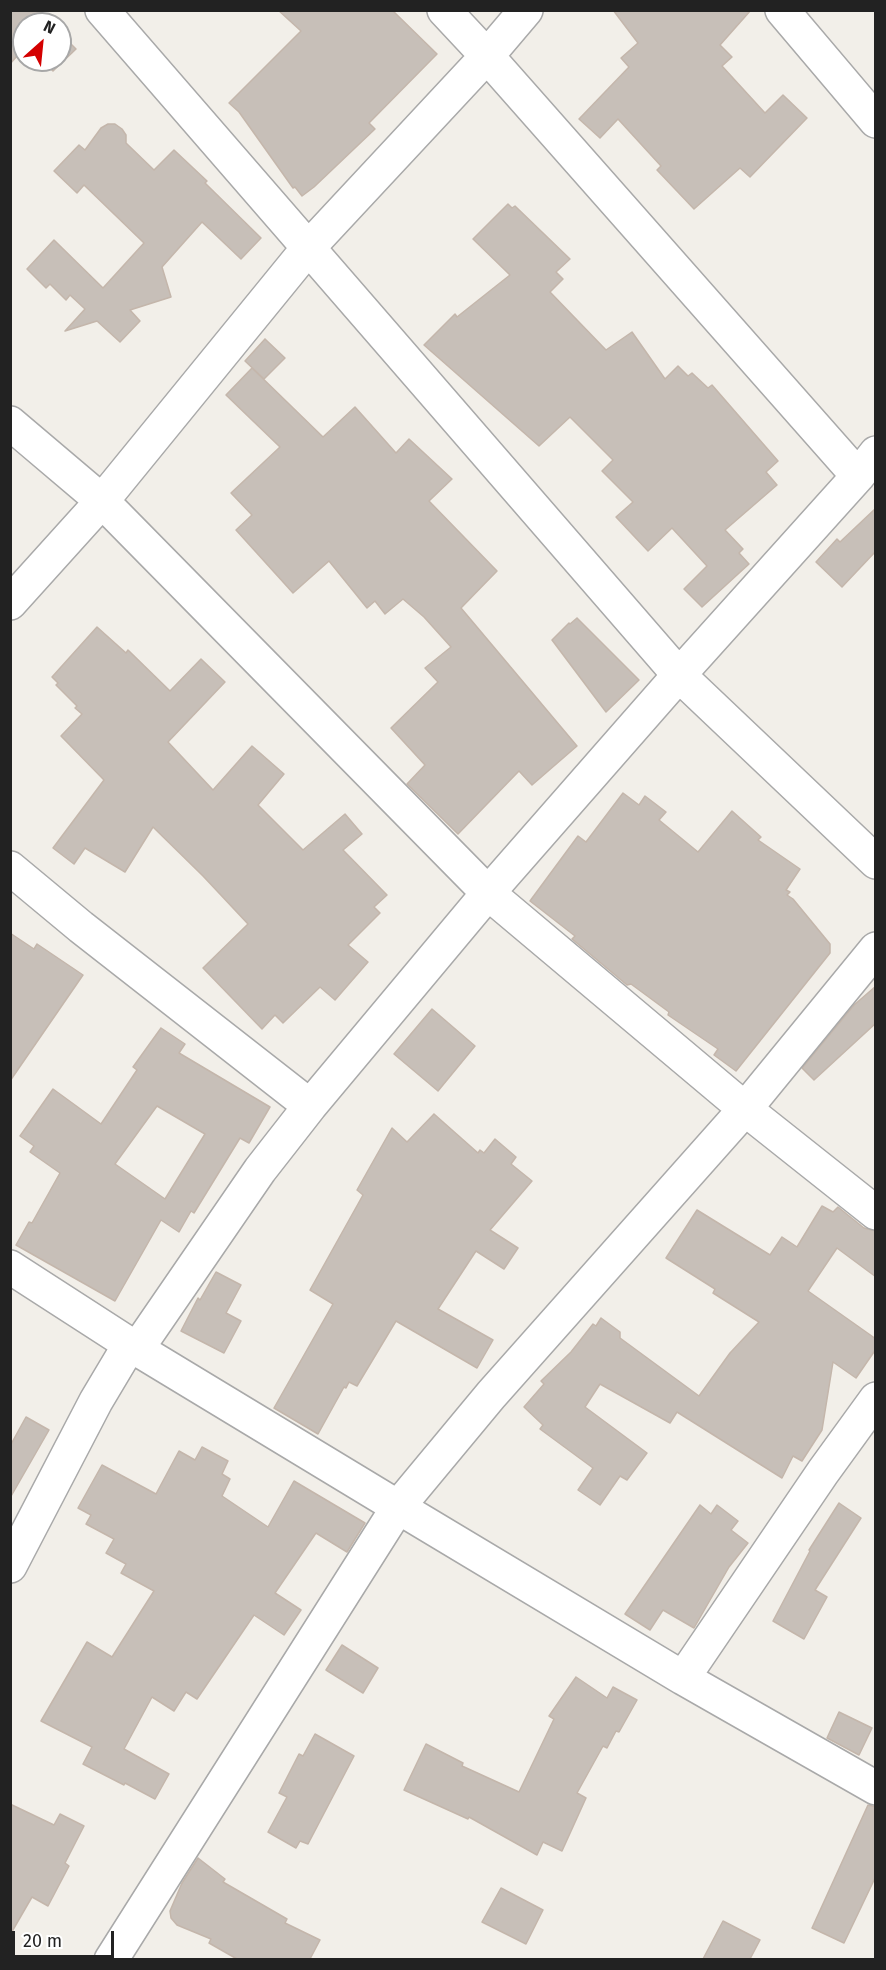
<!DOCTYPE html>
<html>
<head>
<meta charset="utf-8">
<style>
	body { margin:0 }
	#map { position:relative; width:886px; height:1970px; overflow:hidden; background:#f2efe9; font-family:"Fira Sans",sans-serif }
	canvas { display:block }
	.frame { position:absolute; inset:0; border:12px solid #222; pointer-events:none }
	.north { position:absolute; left:12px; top:12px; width:60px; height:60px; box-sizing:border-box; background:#fff; border:2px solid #a7a7a7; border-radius:50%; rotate:27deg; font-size:16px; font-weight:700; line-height:24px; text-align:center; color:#222 }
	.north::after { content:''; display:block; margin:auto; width:21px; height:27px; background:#d40000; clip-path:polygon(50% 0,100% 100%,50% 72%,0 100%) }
	.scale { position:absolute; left:12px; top:1931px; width:102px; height:27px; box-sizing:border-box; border:3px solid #222; border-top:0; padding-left:8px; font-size:18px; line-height:21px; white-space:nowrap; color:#222; -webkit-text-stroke:4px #fff; paint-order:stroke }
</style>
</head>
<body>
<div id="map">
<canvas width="886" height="1970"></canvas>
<div class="frame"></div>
<div class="north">N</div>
<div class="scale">20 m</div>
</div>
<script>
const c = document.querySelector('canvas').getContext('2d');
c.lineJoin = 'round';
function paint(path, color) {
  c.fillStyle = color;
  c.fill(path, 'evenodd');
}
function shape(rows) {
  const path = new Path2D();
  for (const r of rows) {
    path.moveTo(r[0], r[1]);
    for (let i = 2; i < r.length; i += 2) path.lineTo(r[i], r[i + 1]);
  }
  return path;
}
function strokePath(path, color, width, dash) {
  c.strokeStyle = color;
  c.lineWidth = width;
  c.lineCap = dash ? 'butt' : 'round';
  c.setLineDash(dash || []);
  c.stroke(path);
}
const building = shape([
	[10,10,39,10,52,24,24,24,24,48,10,64,10,10],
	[278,10,392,10,437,54,369,123,375,129,314,187,302,196,295,187,293,188,239,112,229,103,301,31,278,10],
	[613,10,751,10,720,45,732,57,722,66,765,113,783,95,807,118,750,177,740,168,694,209,657,170,661,166,618,119,600,138,579,119,629,67,621,58,638,43,613,10],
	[60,33,76,49,53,71,42,60,60,60,60,33],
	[108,124,115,124,122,129,126,135,126,143,154,170,174,150,207,181,205,183,261,238,241,259,202,222,162,267,171,297,130,310,140,321,120,342,97,321,65,331,85,309,70,295,66,300,50,284,46,288,27,269,54,240,103,288,144,243,84,185,77,193,54,171,79,145,85,150,101,128,108,124],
	[508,204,512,208,515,206,570,259,556,272,563,279,550,292,606,350,632,332,665,379,678,366,688,376,692,373,708,388,712,385,778,461,766,472,777,485,725,530,743,549,739,553,749,564,702,607,684,589,707,566,672,528,648,551,616,517,633,502,602,471,613,460,570,417,539,446,424,345,455,314,457,317,510,275,473,239,508,204],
	[265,339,285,358,264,379,245,361,265,339],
	[252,368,323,437,355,407,396,453,409,439,452,479,429,501,497,571,461,608,577,746,532,785,519,771,458,834,407,784,425,765,391,728,438,682,425,668,451,647,424,617,403,599,385,614,375,601,367,608,329,561,293,593,236,530,252,515,231,493,280,447,226,395,252,368],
	[876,508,876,551,842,587,816,562,837,539,840,542,876,508],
	[577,618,639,680,606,712,552,640,569,623,570,624,577,618],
	[97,627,126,653,128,650,170,691,201,659,225,682,168,742,213,790,252,746,284,774,258,805,303,850,345,814,362,834,343,850,387,895,374,907,380,913,348,945,368,962,335,1000,320,987,283,1023,275,1015,262,1029,203,968,248,924,203,876,153,827,125,872,85,848,74,864,53,848,104,780,61,736,82,714,75,708,77,706,56,685,58,683,52,677,97,627],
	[623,793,639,805,645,796,666,812,659,820,698,852,732,811,761,837,758,840,800,869,786,890,790,892,787,895,793,899,830,944,830,953,736,1071,714,1055,718,1049,668,1015,669,1012,631,984,627,985,572,939,575,936,530,901,578,836,586,842,623,793],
	[10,933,34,949,37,944,83,975,10,1081,10,933],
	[876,986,876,1023,814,1080,802,1068,854,1005,876,986],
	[432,1009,475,1046,438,1091,394,1054,432,1009],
	[161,1028,185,1044,179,1053,270,1107,249,1143,240,1138,194,1213,191,1211,179,1232,161,1220,115,1301,16,1245,29,1222,32,1223,60,1173,30,1152,34,1146,20,1136,53,1089,101,1124,137,1070,133,1067,161,1028],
	[157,1106,205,1134,165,1199,115,1164,157,1106],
	[434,1114,478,1153,480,1150,484,1153,495,1139,516,1157,511,1164,532,1181,490,1230,518,1248,504,1269,476,1251,438,1309,493,1340,477,1368,396,1321,357,1386,349,1382,346,1388,344,1387,318,1434,274,1408,333,1304,310,1290,363,1195,357,1190,392,1128,407,1142,434,1114],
	[822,1206,833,1212,838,1207,864,1228,876,1231,876,1277,837,1248,808,1291,876,1339,876,1349,856,1378,833,1362,822,1430,802,1461,793,1456,782,1478,677,1412,670,1423,600,1384,585,1407,647,1453,627,1480,620,1476,600,1505,578,1490,593,1468,540,1429,543,1425,524,1407,544,1384,541,1381,571,1352,593,1324,596,1326,601,1318,620,1332,620,1338,699,1396,730,1353,759,1322,713,1293,715,1289,666,1258,697,1210,770,1255,782,1237,797,1247,822,1206],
	[216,1272,241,1285,226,1313,241,1321,224,1353,181,1331,198,1298,200,1300,216,1272],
	[26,1417,49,1430,10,1498,10,1446,26,1417],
	[202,1447,228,1461,222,1474,230,1479,222,1496,268,1527,294,1481,365,1523,347,1552,316,1533,275,1593,301,1610,284,1635,254,1615,197,1699,186,1692,174,1711,152,1697,124,1749,169,1774,155,1799,125,1783,124,1785,83,1764,92,1747,41,1721,87,1642,112,1657,154,1591,121,1573,126,1564,106,1553,114,1539,86,1524,91,1515,78,1508,102,1465,156,1494,179,1451,195,1460,202,1447],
	[839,1503,861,1518,815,1590,827,1597,804,1639,773,1621,810,1551,809,1550,839,1503],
	[700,1505,711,1514,717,1505,738,1521,731,1530,748,1543,729,1567,694,1628,663,1610,650,1630,625,1614,700,1505],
	[342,1645,378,1668,363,1693,326,1670,342,1645],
	[576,1677,607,1698,613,1687,637,1700,619,1732,616,1731,607,1748,603,1746,577,1793,586,1798,562,1851,543,1842,537,1855,469,1817,468,1819,404,1790,426,1744,463,1763,462,1766,519,1792,554,1719,549,1716,576,1677],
	[839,1712,872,1728,859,1755,827,1738,839,1712],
	[315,1734,354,1756,308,1844,300,1841,296,1848,268,1832,287,1797,279,1793,299,1754,303,1756,315,1734],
	[10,1804,54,1825,60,1814,84,1826,65,1863,69,1866,48,1906,32,1897,10,1935,10,1804],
	[868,1805,876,1807,876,1876,844,1943,812,1928,868,1805],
	[198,1858,225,1879,223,1882,287,1919,285,1923,320,1940,310,1959,237,1959,209,1943,211,1939,177,1925,171,1918,170,1911,182,1883,198,1858],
	[501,1888,543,1910,526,1944,482,1922,501,1888],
	[723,1921,760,1940,750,1959,703,1959,723,1921]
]);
paint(building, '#c7bfb8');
strokePath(building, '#c4b6ab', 1.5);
const street = shape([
	[102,10,679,675,876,862],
	[444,10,487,56,858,476],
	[782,10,876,121],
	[10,423,102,501,488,893,745,1109,876,1213],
	[10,603,102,501,309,247,487,56,526,10],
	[10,868,81,927,310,1106],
	[10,1267,137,1349,398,1507,683,1678,876,1788],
	[137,1349,260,1170,310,1106,488,893,679,675,858,476,876,453],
	[10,1566,96,1401,130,1344],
	[683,1678,823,1472,876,1399],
	[111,1960,398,1507,491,1395,745,1109,876,949]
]);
strokePath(street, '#a9a9a9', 36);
strokePath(street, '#fff', 33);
</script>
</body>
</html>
